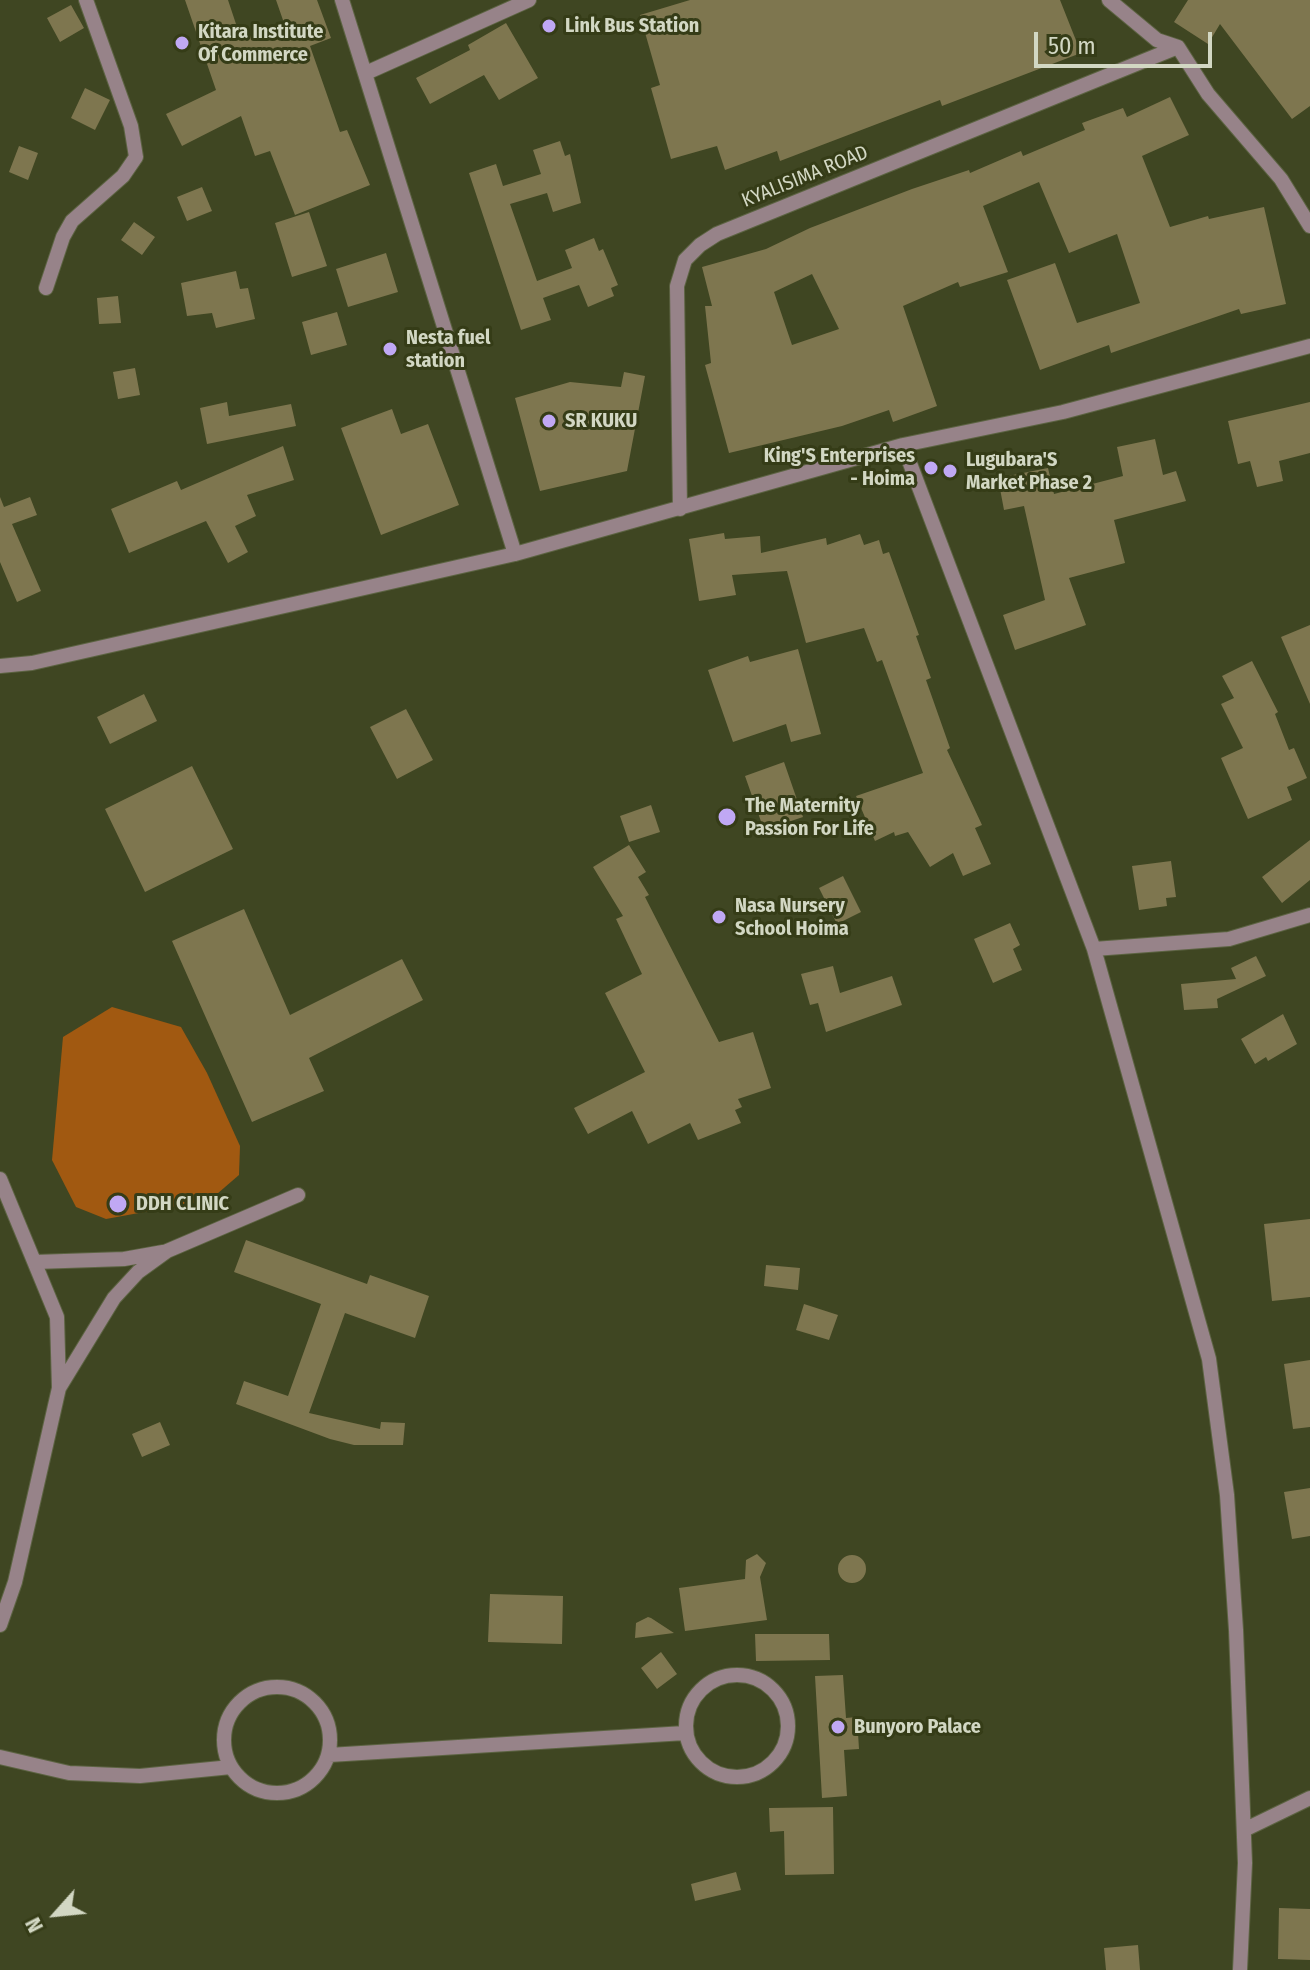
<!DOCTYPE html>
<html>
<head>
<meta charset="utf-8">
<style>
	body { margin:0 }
	#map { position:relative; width:1310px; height:1970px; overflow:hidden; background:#3f4622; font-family:"Fira Sans Condensed",sans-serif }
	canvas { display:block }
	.north { position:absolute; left:16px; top:1874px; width:80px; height:80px; -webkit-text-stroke:6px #353c17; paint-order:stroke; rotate:243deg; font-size:22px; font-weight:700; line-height:32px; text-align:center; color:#d2d7c3 }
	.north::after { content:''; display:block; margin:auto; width:28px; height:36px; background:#d2d7c3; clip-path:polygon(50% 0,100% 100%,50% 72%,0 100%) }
	.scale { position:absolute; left:1034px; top:32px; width:178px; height:36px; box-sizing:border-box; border:4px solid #d2d7c3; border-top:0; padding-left:10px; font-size:24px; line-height:28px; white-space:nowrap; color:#d2d7c3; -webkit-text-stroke:6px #353c17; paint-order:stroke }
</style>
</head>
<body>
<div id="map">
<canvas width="1310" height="1970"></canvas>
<div class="north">N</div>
<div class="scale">50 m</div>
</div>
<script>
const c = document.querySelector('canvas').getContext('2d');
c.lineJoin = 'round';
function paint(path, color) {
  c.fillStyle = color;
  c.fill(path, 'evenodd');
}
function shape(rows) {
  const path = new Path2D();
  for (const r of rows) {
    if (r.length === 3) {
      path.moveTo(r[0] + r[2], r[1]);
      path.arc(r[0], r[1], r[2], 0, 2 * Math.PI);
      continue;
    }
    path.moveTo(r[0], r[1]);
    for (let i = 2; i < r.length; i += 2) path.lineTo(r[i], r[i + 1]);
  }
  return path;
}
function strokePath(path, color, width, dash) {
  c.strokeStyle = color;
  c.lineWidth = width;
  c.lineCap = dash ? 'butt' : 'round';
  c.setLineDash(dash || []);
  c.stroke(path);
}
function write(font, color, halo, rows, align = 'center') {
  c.font = font + ' "Fira Sans Condensed",sans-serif';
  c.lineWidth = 6;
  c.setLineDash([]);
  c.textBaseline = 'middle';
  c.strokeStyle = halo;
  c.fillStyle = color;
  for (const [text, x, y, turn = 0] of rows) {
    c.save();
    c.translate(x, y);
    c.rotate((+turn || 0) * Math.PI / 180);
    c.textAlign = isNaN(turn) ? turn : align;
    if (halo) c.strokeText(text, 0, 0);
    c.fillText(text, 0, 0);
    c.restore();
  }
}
paint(shape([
	[112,1007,181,1027,207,1073,240,1146,239,1175,210,1200,106,1219,76,1207,52,1160,63,1037]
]), '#a15911');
paint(shape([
	[185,0,228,0,241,39,284,23,276,0,317,0,331,38,310,46,340,132,347,130,370,185,295,215,270,151,255,156,241,116,182,146,166,114,216,90],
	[690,0,1060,0,1081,53,942,106,940,100,780,161,777,151,725,170,717,146,671,159,651,88,660,85,640,15],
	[1188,0,1310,0,1310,106,1292,119,1220,24,1208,44,1174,22],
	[71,5,84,28,60,42,47,18],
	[506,23,538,78,499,100,484,75,430,104,416,78,470,50,468,45],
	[85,88,110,100,95,130,71,118],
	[1170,97,1189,135,1142,156,1170,227,1208,216,1209,219,1264,207,1286,304,1241,314,1239,309,1111,353,1109,345,1040,370,1007,280,1055,263,1077,323,1140,303,1117,234,1069,253,1039,182,983,206,1008,272,960,287,958,282,903,306,937,406,893,422,889,410,842,426,729,453,705,365,711,363,705,306,712,306,702,267,766,249,810,228,912,189,969,170,970,173,1021,151,1023,156,1085,130,1082,123,1123,108,1127,117],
	[812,274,839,329,792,345,774,292],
	[560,141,565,156,570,154,581,203,553,212,547,193,510,204,537,281,572,268,565,250,594,238,599,251,603,249,618,285,611,288,614,296,588,307,579,285,543,298,551,320,521,330,469,173,496,164,503,186,541,174,533,150],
	[19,146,38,153,28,180,9,172],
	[202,187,212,211,187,221,177,197],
	[309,212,327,266,292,277,275,223],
	[134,222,155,237,142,255,121,240],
	[386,253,398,292,348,307,336,269],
	[236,271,240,289,248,288,255,319,216,328,212,313,187,316,181,283],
	[118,296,121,323,99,324,97,298],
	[337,312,347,345,311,355,302,322],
	[135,368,140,395,118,399,113,372],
	[624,372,645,376,627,471,540,491,515,398,570,382,621,387],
	[227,402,229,416,291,404,296,426,207,444,200,408],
	[1310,402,1310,453,1279,461,1283,481,1257,487,1250,461,1238,464,1228,421],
	[392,409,401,434,428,424,459,505,381,535,341,428],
	[1155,439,1163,475,1176,471,1186,501,1114,520,1125,563,1069,578,1086,625,1015,650,1003,615,1045,600,1024,506,1004,510,998,478,1048,468,1054,494,1123,476,1117,447],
	[283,446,294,480,247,495,256,516,235,526,248,552,228,563,206,521,129,553,111,509,177,481,181,490],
	[0,497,4,507,30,497,37,515,12,524,41,591,17,602,0,562],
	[724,533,725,539,760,536,761,553,826,538,827,545,860,534,864,545,879,540,883,554,889,552,919,635,916,636,931,678,926,680,950,748,947,750,982,825,975,828,991,864,963,876,953,853,930,867,908,832,895,836,894,832,875,841,856,796,923,773,882,660,877,662,864,628,806,643,787,571,732,575,736,595,699,601,689,539],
	[1310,625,1310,704,1281,637],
	[798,649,821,734,791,742,786,724,733,742,708,670,748,656,750,662],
	[1252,661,1278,712,1275,714,1289,750,1294,748,1307,778,1287,787,1292,800,1248,819,1221,758,1243,748,1221,704,1234,698,1222,676],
	[144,694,157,721,110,744,97,717],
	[406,709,433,760,397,779,370,727],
	[784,762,803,817,764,830,745,776],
	[192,766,233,849,145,892,105,809],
	[651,805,660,832,629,842,620,816],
	[1310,840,1310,880,1282,903,1262,877],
	[629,845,646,872,638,877,649,895,645,897,719,1042,753,1032,771,1088,738,1099,742,1107,735,1110,741,1123,698,1140,690,1123,648,1144,632,1111,588,1134,574,1108,645,1072,605,993,642,974,616,919,623,916,593,867],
	[1171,861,1176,897,1166,898,1167,906,1139,910,1132,866],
	[843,876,861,912,837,924,819,888],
	[244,909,290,1015,402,959,423,1000,309,1058,324,1091,252,1122,172,941],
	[1010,923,1020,945,1013,949,1022,970,993,983,974,939],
	[1256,956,1266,976,1217,999,1218,1008,1184,1010,1181,984,1236,979,1231,968],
	[833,966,840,993,892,976,902,1005,826,1032,818,1003,810,1005,801,974],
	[1283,1014,1297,1044,1268,1061,1266,1057,1255,1064,1241,1039],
	[1310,1219,1310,1297,1272,1301,1264,1224],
	[246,1240,367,1284,370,1275,429,1296,415,1338,345,1313,309,1413,380,1429,381,1422,405,1423,403,1445,354,1445,330,1439,236,1404,244,1381,288,1396,321,1304,234,1272],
	[766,1265,800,1268,798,1290,764,1286],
	[804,1304,838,1315,829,1340,796,1330],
	[1310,1360,1310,1427,1293,1429,1284,1364],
	[160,1422,170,1445,142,1457,132,1434],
	[1310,1488,1310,1536,1292,1539,1284,1492],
	[757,1554,766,1563,760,1577,767,1620,685,1631,679,1588,745,1579,746,1560],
	[852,1569,14],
	[490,1594,563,1596,562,1644,488,1642],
	[648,1617,651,1618,674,1633,635,1638,636,1623],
	[755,1634,829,1634,830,1660,756,1661],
	[661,1652,677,1674,657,1689,641,1668],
	[843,1675,846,1718,857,1717,859,1749,844,1750,847,1796,822,1798,815,1676],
	[833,1807,834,1874,785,1875,784,1831,770,1832,769,1808],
	[736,1872,741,1890,695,1901,691,1884],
	[1279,1908,1310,1909,1310,1960,1278,1959],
	[1138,1945,1140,1970,1106,1970,1104,1948]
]), '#7e764f');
const minor = shape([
	[342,0,515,554],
	[1109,0,1157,40,1178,47,1208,94,1281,179,1310,226],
	[366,73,529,0],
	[46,288,63,237,72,221,123,176,136,157,131,126,86,0],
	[903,445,1094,949,1209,1359,1227,1495,1236,1630,1245,1863,1240,1970],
	[680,509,677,286,685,260,700,245,717,234,1178,47],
	[0,666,32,663,515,554,903,445,1063,412,1310,346],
	[1094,949,1229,939,1310,915],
	[0,1179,57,1317,59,1388,15,1582,0,1625],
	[35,1262,124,1259,163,1252],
	[59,1388,114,1298,138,1272,167,1251,298,1195],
	[737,1726,51],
	[277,1740,53],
	[329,1755,685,1733],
	[0,1757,69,1773,140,1776,231,1767],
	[1244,1830,1310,1798]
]);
strokePath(minor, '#5c6342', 16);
strokePath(minor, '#978389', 14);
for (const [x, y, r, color] of [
	[549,26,8,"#c0a8f4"],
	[182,43,8,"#c0a8f4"],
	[390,349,8,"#c0a8f4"],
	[549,421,8,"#c0a8f4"],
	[931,468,8,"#c0a8f4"],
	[950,471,8,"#c0a8f4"],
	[727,817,10,"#c0a8f4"],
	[719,917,8,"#c0a8f4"],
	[118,1204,10,"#c0a8f4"],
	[838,1727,8,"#c0a8f4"]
]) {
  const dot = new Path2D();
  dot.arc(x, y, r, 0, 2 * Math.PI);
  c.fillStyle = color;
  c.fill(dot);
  strokePath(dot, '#353c17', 3);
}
write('bold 20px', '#d2d7c3', '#353c17', [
	["Link Bus Station",565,26],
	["Kitara Institute",198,32],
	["Of Commerce",198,55],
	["Nesta fuel",406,338],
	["station",406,361],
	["SR KUKU",565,421],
	["King'S Enterprises",915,456,"right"],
	["- Hoima",915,479,"right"],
	["Lugubara'S",966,460],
	["Market Phase 2",966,483],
	["The Maternity",745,806],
	["Passion For Life",745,829],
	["Nasa Nursery",735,906],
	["School Hoima",735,929],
	["DDH CLINIC",136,1204],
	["Bunyoro Palace",854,1727]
], 'left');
write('20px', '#d2d7c3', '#353c17', [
	["KYALISIMA ROAD",805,177,-22]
]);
</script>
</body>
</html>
